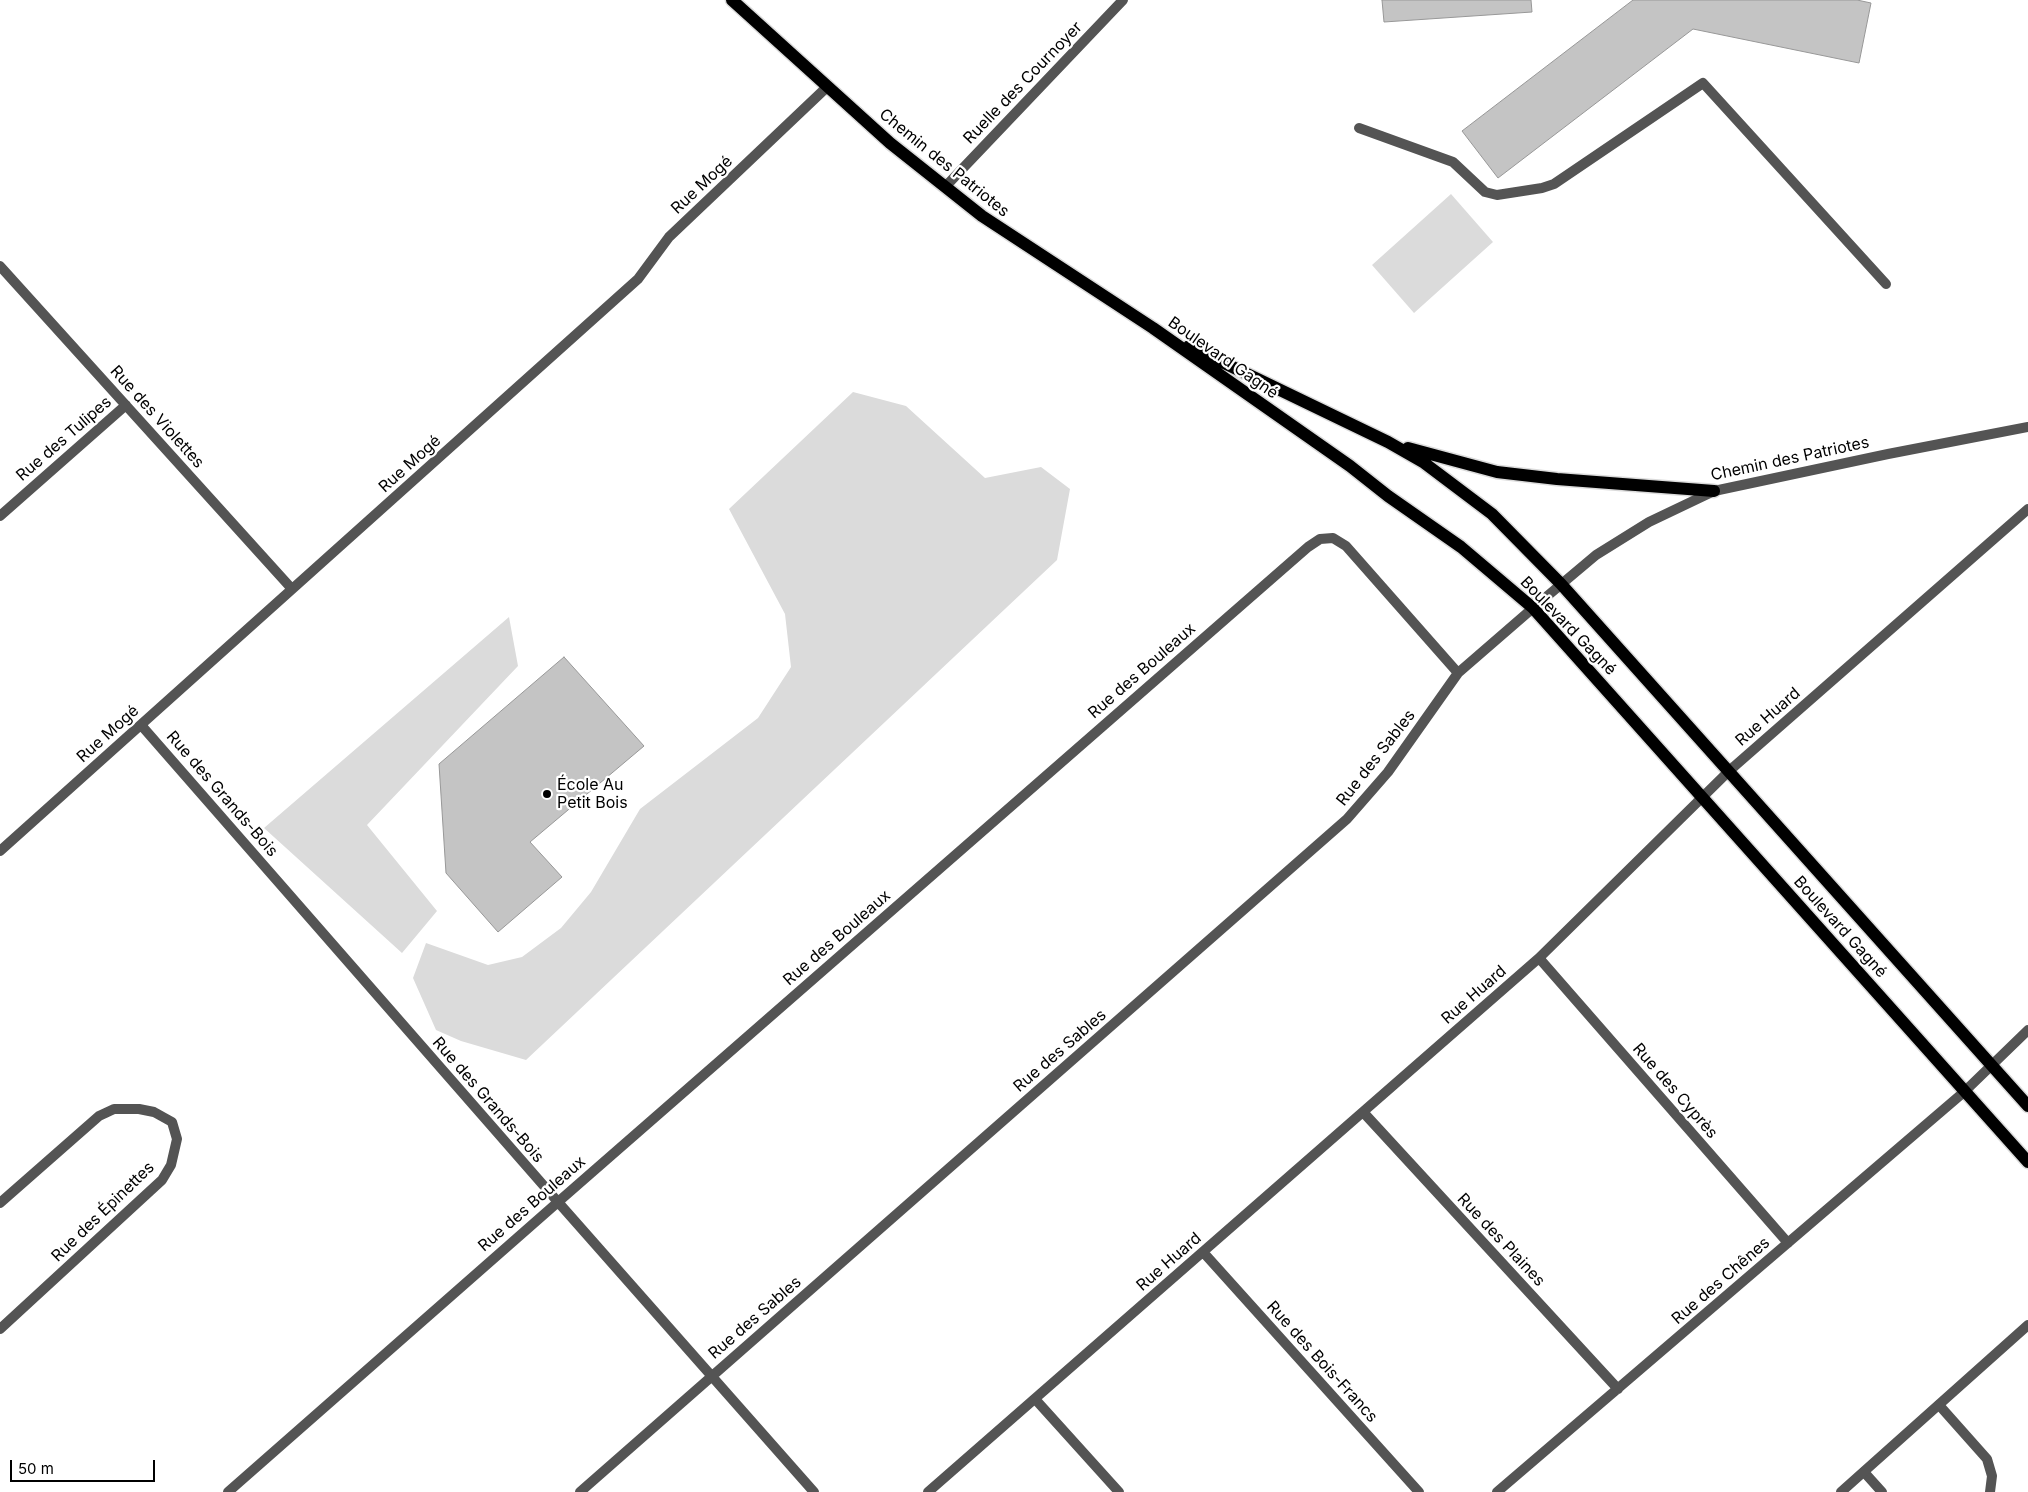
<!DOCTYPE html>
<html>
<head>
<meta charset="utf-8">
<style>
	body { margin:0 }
	#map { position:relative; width:2028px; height:1492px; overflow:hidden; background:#fff; font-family:Inter,sans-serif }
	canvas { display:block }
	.scale { position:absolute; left:10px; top:1460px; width:145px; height:22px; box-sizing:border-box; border:2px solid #000; border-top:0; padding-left:6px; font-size:15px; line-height:18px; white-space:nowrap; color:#000; -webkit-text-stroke:4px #fff; paint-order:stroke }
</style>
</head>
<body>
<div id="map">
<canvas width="2028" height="1492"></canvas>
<div class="scale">50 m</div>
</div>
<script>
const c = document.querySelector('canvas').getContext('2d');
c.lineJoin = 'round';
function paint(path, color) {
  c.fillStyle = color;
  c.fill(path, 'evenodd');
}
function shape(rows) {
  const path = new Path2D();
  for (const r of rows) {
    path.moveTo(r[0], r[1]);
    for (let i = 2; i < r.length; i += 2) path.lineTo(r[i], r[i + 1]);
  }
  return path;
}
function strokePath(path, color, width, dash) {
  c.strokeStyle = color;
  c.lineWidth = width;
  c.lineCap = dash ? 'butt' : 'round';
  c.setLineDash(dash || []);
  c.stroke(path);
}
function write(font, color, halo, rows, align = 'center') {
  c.font = font + ' Inter,sans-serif';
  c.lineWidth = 4.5;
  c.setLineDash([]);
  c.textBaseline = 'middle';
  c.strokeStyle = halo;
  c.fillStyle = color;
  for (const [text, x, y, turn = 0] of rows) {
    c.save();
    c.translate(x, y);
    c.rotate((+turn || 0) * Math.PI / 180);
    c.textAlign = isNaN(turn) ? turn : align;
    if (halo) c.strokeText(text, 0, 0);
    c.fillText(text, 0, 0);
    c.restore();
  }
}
paint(shape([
	[1451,194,1493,242,1414,313,1372,265],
	[853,392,906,406,985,478,1041,467,1070,489,1057,560,526,1060,461,1041,436,1030,413,978,426,943,488,965,522,957,561,928,591,892,640,809,758,718,791,667,785,614,729,509],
	[509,617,518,666,367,825,437,911,402,953,264,828]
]), '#dbdbdb');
const building = shape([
	[1382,0,1531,0,1532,12,1384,22,1382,0],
	[1633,0,1857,0,1871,3,1859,63,1693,29,1498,178,1462,131,1633,0],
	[564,657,644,746,530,842,562,877,498,932,446,873,439,764,564,657]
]);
paint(building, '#c4c4c4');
strokePath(building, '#989898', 1);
const primary = shape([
	[732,0,890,143,982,216,1153,328,1350,466,1388,496,1461,547,1533,608,2028,1162],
	[1189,346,1388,442,1423,462,1492,514,1561,584,2028,1106],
	[1408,448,1497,472,1557,479,1714,491]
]);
strokePath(primary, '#dbdbdb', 15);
strokePath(shape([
	[1359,128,1453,162,1485,192,1497,195,1542,188,1554,184,1703,83,1886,284]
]), '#545454', 10);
strokePath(shape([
	[945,187,1123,0],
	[0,266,292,589],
	[0,516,126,405],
	[141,725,558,1202,814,1492],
	[0,851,638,279,669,237,827,87],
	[1539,958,1788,1243],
	[1363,1112,1618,1389],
	[0,1203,99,1116,114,1109,139,1109,154,1112,172,1122,177,1139,171,1165,162,1180,0,1329],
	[1203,1252,1419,1492],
	[1035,1399,1119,1492],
	[1939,1405,1987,1459,1992,1476,1990,1492],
	[1864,1472,1882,1492],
	[228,1492,558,1202,1308,547,1320,539,1333,538,1346,546,1458,673],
	[580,1492,1347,819,1388,772,1458,673,1533,608],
	[928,1492,1539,958,1729,771,2028,509],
	[1497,1492,1964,1092,2028,1030]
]), '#545454', 10);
strokePath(shape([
	[1533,608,1596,555,1649,522,1714,491,1888,454,2028,427],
	[1841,1492,2028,1325]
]), '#545454', 10);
strokePath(primary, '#000', 12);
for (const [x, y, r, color] of [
	[547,794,5,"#000"]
]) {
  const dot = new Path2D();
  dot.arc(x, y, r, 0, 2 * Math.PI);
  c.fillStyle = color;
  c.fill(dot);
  strokePath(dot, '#fff', 2);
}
write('16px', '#000', '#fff', [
	["Ruelle des Cournoyer",1023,83,-46],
	["Chemin des Patriotes",944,163,39],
	["Rue Mogé",702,185,-43],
	["Boulevard Gagné",1223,358,35],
	["Rue des Violettes",157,417,48],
	["Rue des Tulipes",64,439,-41],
	["Chemin des Patriotes",1790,459,-12],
	["Rue Mogé",410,464,-42],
	["Boulevard Gagné",1568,626,46],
	["Rue des Bouleaux",1142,671,-41],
	["Rue Huard",1768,717,-41],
	["Rue Mogé",108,734,-42],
	["Rue des Sables",1376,758,-52],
	["Rue des Grands-Bois",222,794,49],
	["Boulevard Gagné",1840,927,48],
	["Rue des Bouleaux",837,938,-41],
	["Rue Huard",1474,995,-41],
	["Rue des Sables",1060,1051,-41],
	["Rue des Cyprès",1675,1091,49],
	["Rue des Grands-Bois",488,1100,49],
	["Rue des Bouleaux",532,1204,-41],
	["Rue des Épinettes",103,1212,-44],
	["Rue des Plaines",1501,1240,47],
	["Rue Huard",1169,1262,-41],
	["Rue des Chênes",1721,1281,-41],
	["Rue des Sables",755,1318,-41],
	["Rue des Bois-Francs",1322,1362,48]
]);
write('16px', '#000', '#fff', [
	["École Au",557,785],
	["Petit Bois",557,803]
], 'left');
</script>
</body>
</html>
